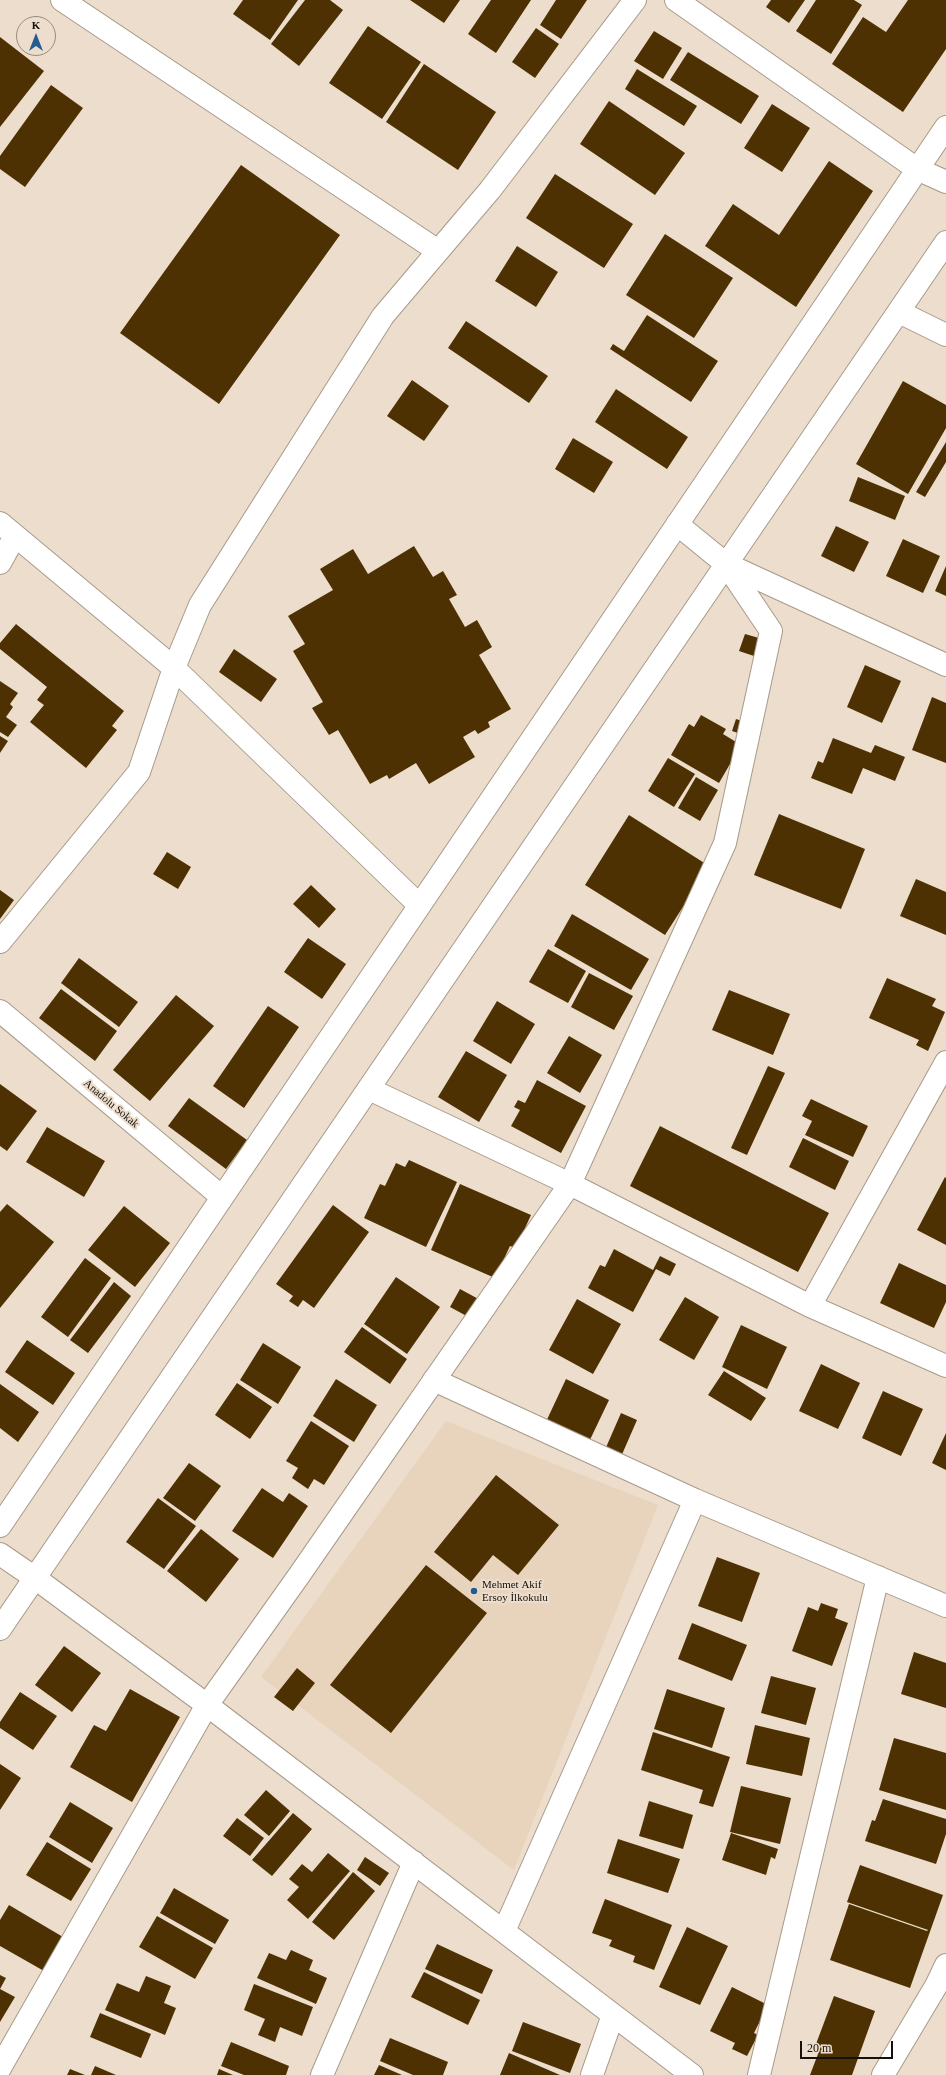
<!DOCTYPE html>
<html>
<head>
<meta charset="utf-8">
<style>
	body { margin:0 }
	#map { position:relative; width:946px; height:2075px; overflow:hidden; background:#ecddcc; font-family:Georgia,serif }
	canvas { display:block }
	.north { position:absolute; left:16px; top:16px; width:40px; height:40px; box-sizing:border-box; background:#ecddcc; border:1px solid #968b7e; border-radius:50%; rotate:0deg; font-size:11px; font-weight:700; line-height:16px; text-align:center; color:#15100a }
	.north::after { content:''; display:block; margin:auto; width:14px; height:18px; background:#245b93; clip-path:polygon(50% 0,100% 100%,50% 72%,0 100%) }
	.scale { position:absolute; left:800px; top:2041px; width:93px; height:18px; box-sizing:border-box; border:2px solid #15100a; border-top:0; padding-left:5px; font-size:12px; line-height:14px; white-space:nowrap; color:#15100a; -webkit-text-stroke:3px #ecddcc; paint-order:stroke }
</style>
</head>
<body>
<div id="map">
<canvas width="946" height="2075"></canvas>
<div class="north">K</div>
<div class="scale">20 m</div>
</div>
<script>
const c = document.querySelector('canvas').getContext('2d');
c.lineJoin = 'round';
function paint(path, color) {
  c.fillStyle = color;
  c.fill(path, 'evenodd');
}
function shape(rows) {
  const path = new Path2D();
  for (const r of rows) {
    path.moveTo(r[0], r[1]);
    for (let i = 2; i < r.length; i += 2) path.lineTo(r[i], r[i + 1]);
  }
  return path;
}
function strokePath(path, color, width, dash) {
  c.strokeStyle = color;
  c.lineWidth = width;
  c.lineCap = dash ? 'butt' : 'round';
  c.setLineDash(dash || []);
  c.stroke(path);
}
function write(font, color, halo, rows, align = 'center') {
  c.font = font + ' Georgia,serif';
  c.lineWidth = 4;
  c.setLineDash([]);
  c.textBaseline = 'middle';
  c.strokeStyle = halo;
  c.fillStyle = color;
  for (const [text, x, y, turn = 0] of rows) {
    c.save();
    c.translate(x, y);
    c.rotate((+turn || 0) * Math.PI / 180);
    c.textAlign = isNaN(turn) ? turn : align;
    if (halo) c.strokeText(text, 0, 0);
    c.fillText(text, 0, 0);
    c.restore();
  }
}
paint(shape([
	[446,1421,658,1505,514,1870,261,1677]
]), '#e8d4bc');
paint(shape([
	[243,0,298,0,270,40,233,14],
	[305,0,330,0,343,10,299,66,271,44],
	[410,0,460,0,444,23],
	[491,0,531,0,496,53,468,34],
	[556,0,587,0,561,39,540,25],
	[771,0,805,0,789,23,766,7],
	[816,0,854,0,862,5,831,54,796,31],
	[908,0,946,0,946,49,903,112,832,64,863,17,886,32],
	[368,26,421,62,382,119,329,83],
	[536,28,559,44,535,78,512,62],
	[654,31,682,48,663,79,634,61],
	[0,37,44,71,0,127],
	[688,52,759,96,741,124,670,80],
	[424,64,496,112,458,170,386,122],
	[637,69,697,106,684,126,625,89],
	[51,85,83,108,25,187,0,169,0,156],
	[609,101,685,153,655,195,580,144],
	[772,104,810,128,782,172,744,148],
	[829,161,873,191,796,307,705,246,733,204,779,235],
	[241,165,340,235,219,404,120,333],
	[555,174,633,224,604,268,526,218],
	[665,234,733,278,694,338,626,295],
	[517,246,558,272,536,307,495,281],
	[647,315,718,361,691,402,610,349,613,344,624,351],
	[466,321,548,376,529,403,448,348],
	[412,380,449,406,424,441,387,416],
	[903,381,946,405,946,428,908,494,856,464],
	[616,389,688,437,667,469,595,422],
	[573,438,613,462,594,493,555,469],
	[946,442,946,462,925,497,916,492],
	[858,477,905,496,895,520,849,501],
	[836,526,869,542,854,572,821,556],
	[903,539,940,556,923,593,886,576],
	[414,546,433,577,443,571,457,595,449,599,465,627,477,620,492,647,479,655,511,709,488,722,490,727,478,734,475,730,463,737,475,757,429,784,416,763,389,779,387,775,370,784,338,730,329,735,312,708,323,702,293,651,305,644,288,616,333,590,320,569,353,549,368,574],
	[946,566,946,596,935,591],
	[16,624,124,711,112,726,117,730,86,768,30,722,44,705,37,700,47,687,0,649,0,643],
	[745,634,766,640,760,658,739,651],
	[234,649,277,679,261,702,219,672],
	[865,665,901,681,882,723,847,707],
	[0,681,18,693,10,704,13,707,6,717,17,725,8,737,0,732],
	[932,697,946,703,946,763,912,750],
	[701,715,726,729,723,734,741,745,719,783,671,755,689,724,694,727],
	[736,719,748,723,744,735,732,731],
	[0,736,8,741,0,753],
	[833,738,871,753,875,745,905,757,895,781,863,768,852,794,811,778,818,761,823,763],
	[668,758,695,774,674,807,648,791],
	[696,777,718,790,700,821,678,808],
	[779,814,865,849,841,909,754,875],
	[629,815,709,866,665,935,585,885],
	[167,852,191,867,178,889,153,874],
	[916,879,946,892,946,935,900,916],
	[311,885,336,909,319,928,293,904],
	[0,890,14,900,0,919],
	[572,914,649,959,631,990,554,946],
	[308,938,346,964,322,999,284,972],
	[548,949,586,971,568,1003,529,982],
	[79,958,138,1002,119,1027,61,983],
	[589,973,633,996,614,1030,571,1007],
	[887,978,936,999,932,1006,945,1012,928,1051,916,1045,919,1040,869,1018],
	[61,989,117,1031,95,1061,39,1018],
	[729,990,790,1014,773,1055,712,1030],
	[176,995,214,1026,150,1101,113,1070],
	[497,1001,535,1024,511,1064,473,1041],
	[268,1006,299,1027,244,1108,213,1086],
	[569,1036,602,1055,580,1093,547,1073],
	[466,1051,507,1075,479,1122,438,1097],
	[768,1066,785,1073,747,1155,731,1148],
	[537,1080,586,1106,561,1153,511,1126,520,1110,514,1107,518,1100,525,1103],
	[0,1084,37,1111,7,1151,0,1146],
	[189,1098,247,1140,226,1169,168,1126],
	[811,1099,868,1126,853,1157,805,1135,812,1121,802,1116],
	[660,1126,829,1213,798,1272,630,1186],
	[47,1127,105,1161,84,1197,26,1162],
	[803,1138,849,1161,835,1190,789,1167],
	[409,1160,457,1182,426,1247,364,1218,380,1184,385,1186,396,1163,405,1167],
	[945,1177,946,1178,946,1245,917,1230],
	[460,1184,531,1215,516,1248,510,1246,495,1278,431,1250],
	[7,1204,54,1242,0,1308,0,1212],
	[333,1205,369,1232,314,1308,303,1300,298,1307,289,1301,293,1296,276,1284],
	[124,1206,170,1243,135,1287,88,1250],
	[614,1249,653,1270,660,1256,676,1264,670,1276,656,1269,633,1312,588,1288,600,1265,605,1267],
	[85,1258,111,1278,68,1337,41,1317],
	[899,1263,946,1285,946,1302,934,1328,880,1303],
	[396,1277,440,1307,407,1354,364,1324],
	[114,1282,131,1296,88,1353,70,1340],
	[460,1289,484,1302,474,1320,450,1307],
	[685,1297,719,1317,694,1360,659,1340],
	[577,1299,621,1324,593,1374,549,1350],
	[741,1325,787,1347,767,1389,722,1367],
	[362,1327,407,1359,390,1384,344,1352],
	[27,1340,75,1373,53,1405,5,1372],
	[263,1343,301,1367,278,1404,240,1380],
	[821,1364,860,1383,838,1429,799,1411],
	[724,1371,766,1398,751,1421,708,1395],
	[336,1379,377,1405,354,1442,313,1416],
	[566,1379,609,1400,587,1446,544,1426],
	[237,1383,272,1407,250,1439,215,1415],
	[0,1384,39,1412,18,1442,0,1428],
	[883,1391,923,1409,901,1456,862,1438],
	[621,1413,637,1420,620,1459,604,1452],
	[311,1421,349,1446,324,1485,314,1479,308,1489,292,1478,298,1468,286,1461],
	[946,1433,946,1470,932,1463],
	[189,1463,221,1486,195,1521,163,1498],
	[496,1475,559,1525,518,1575,493,1555,471,1582,434,1552],
	[262,1488,283,1502,289,1493,308,1506,273,1558,232,1531],
	[158,1498,196,1526,164,1569,126,1542],
	[201,1529,239,1559,206,1602,167,1571],
	[717,1557,760,1573,742,1622,698,1606],
	[426,1565,487,1613,391,1733,330,1685],
	[821,1603,838,1609,835,1618,848,1623,832,1666,792,1651,808,1607,818,1611],
	[692,1623,747,1645,732,1681,678,1659],
	[64,1646,101,1673,72,1712,35,1685],
	[914,1652,946,1663,946,1708,901,1694],
	[297,1668,315,1683,293,1711,274,1697],
	[771,1676,816,1688,806,1725,761,1713],
	[130,1689,180,1717,132,1802,70,1767,94,1725,106,1731],
	[667,1689,725,1708,712,1748,654,1729],
	[20,1692,57,1716,33,1750,0,1728,0,1722],
	[755,1725,810,1738,802,1776,746,1764],
	[653,1732,730,1757,713,1807,699,1803,703,1790,641,1770],
	[894,1738,946,1753,946,1810,879,1790],
	[0,1764,21,1778,0,1810],
	[741,1786,791,1798,780,1844,730,1832],
	[266,1790,290,1811,269,1836,244,1815],
	[883,1799,946,1819,946,1834,936,1864,865,1841,872,1820,875,1821],
	[649,1801,693,1815,683,1849,639,1836],
	[70,1802,113,1828,92,1863,49,1837],
	[293,1813,312,1829,272,1876,252,1860],
	[237,1818,264,1838,250,1856,223,1836],
	[731,1833,778,1849,775,1859,771,1857,766,1875,722,1860],
	[618,1839,680,1859,668,1893,607,1873],
	[47,1842,91,1869,71,1901,26,1875],
	[328,1853,350,1871,308,1919,287,1900,299,1887,289,1879,302,1864,312,1872],
	[365,1857,389,1873,380,1886,357,1870],
	[860,1865,943,1895,910,1988,830,1960,849,1904,927,1931,928,1930,847,1902],
	[353,1872,375,1891,334,1940,312,1922],
	[174,1888,229,1920,215,1944,160,1913],
	[605,1899,672,1925,654,1970,633,1962,635,1956,609,1946,612,1940,592,1933],
	[9,1905,63,1937,44,1971,0,1946,0,1920],
	[157,1916,213,1948,195,1979,139,1947],
	[687,1927,728,1946,700,2005,659,1987],
	[437,1944,493,1970,482,1994,425,1969],
	[291,1950,313,1960,309,1970,327,1978,316,2004,257,1978,269,1953,286,1960],
	[424,1972,480,2000,468,2025,411,1997],
	[0,1975,6,1978,0,1989,15,1997,0,2022],
	[146,1976,171,1986,164,2003,176,2008,165,2035,105,2010,117,1983,139,1992],
	[254,1984,313,2007,302,2036,280,2027,275,2042,258,2035,265,2019,244,2010],
	[732,1987,768,2005,754,2033,758,2035,747,2056,732,2049,735,2043,710,2031],
	[834,1996,875,2011,852,2075,810,2075,821,2046,816,2044],
	[100,2013,151,2034,141,2058,90,2037],
	[523,2022,581,2044,570,2073,512,2051],
	[390,2038,448,2062,443,2075,413,2075,380,2061],
	[231,2042,289,2066,286,2075,244,2075,221,2066],
	[509,2053,560,2075,500,2075],
	[379,2065,402,2075,374,2075],
	[95,2066,116,2075,91,2075],
	[70,2069,85,2075,67,2075],
	[219,2069,233,2075,217,2075]
]), '#4e3102');
const street = shape([
	[62,0,438,251],
	[676,0,917,169,946,182],
	[899,312,946,335],
	[0,523,174,668,419,905],
	[0,563,15,536],
	[726,564,946,665],
	[0,942,139,772,174,668,200,605,383,316,490,190,635,0],
	[0,1011,222,1197],
	[369,1089,570,1184,810,1306,946,1366],
	[810,1306,946,1062],
	[434,1380,695,1500,946,1606],
	[0,1554,35,1578,207,1705,692,2075],
	[504,1931,695,1500],
	[322,2075,414,1862],
	[592,2075,613,2015],
	[759,2075,878,1577],
	[883,2075,936,1986,946,1965]
]);
const secondary = shape([
	[0,1526,946,127],
	[0,1629,946,242],
	[0,2068,207,1705,300,1574,570,1184,725,843,771,631,726,564,677,524]
]);
strokePath(street, '#a89a89', 24);
strokePath(secondary, '#a89a89', 24);
strokePath(street, '#fff', 22);
strokePath(secondary, '#fff', 22);
for (const [x, y, r, color] of [
	[474,1591,4,"#245b93"]
]) {
  const dot = new Path2D();
  dot.arc(x, y, r, 0, 2 * Math.PI);
  c.fillStyle = color;
  c.fill(dot);
  strokePath(dot, '#ecddcc', 1.5);
}
write('11px', '#15100a', '#ecddcc', [
	["Anadolu Sokak",111,1104,40]
]);
write('11px', '#15100a', '#ecddcc', [
	["Mehmet Akif",482,1585],
	["Ersoy İlkokulu",482,1598]
], 'left');
</script>
</body>
</html>
